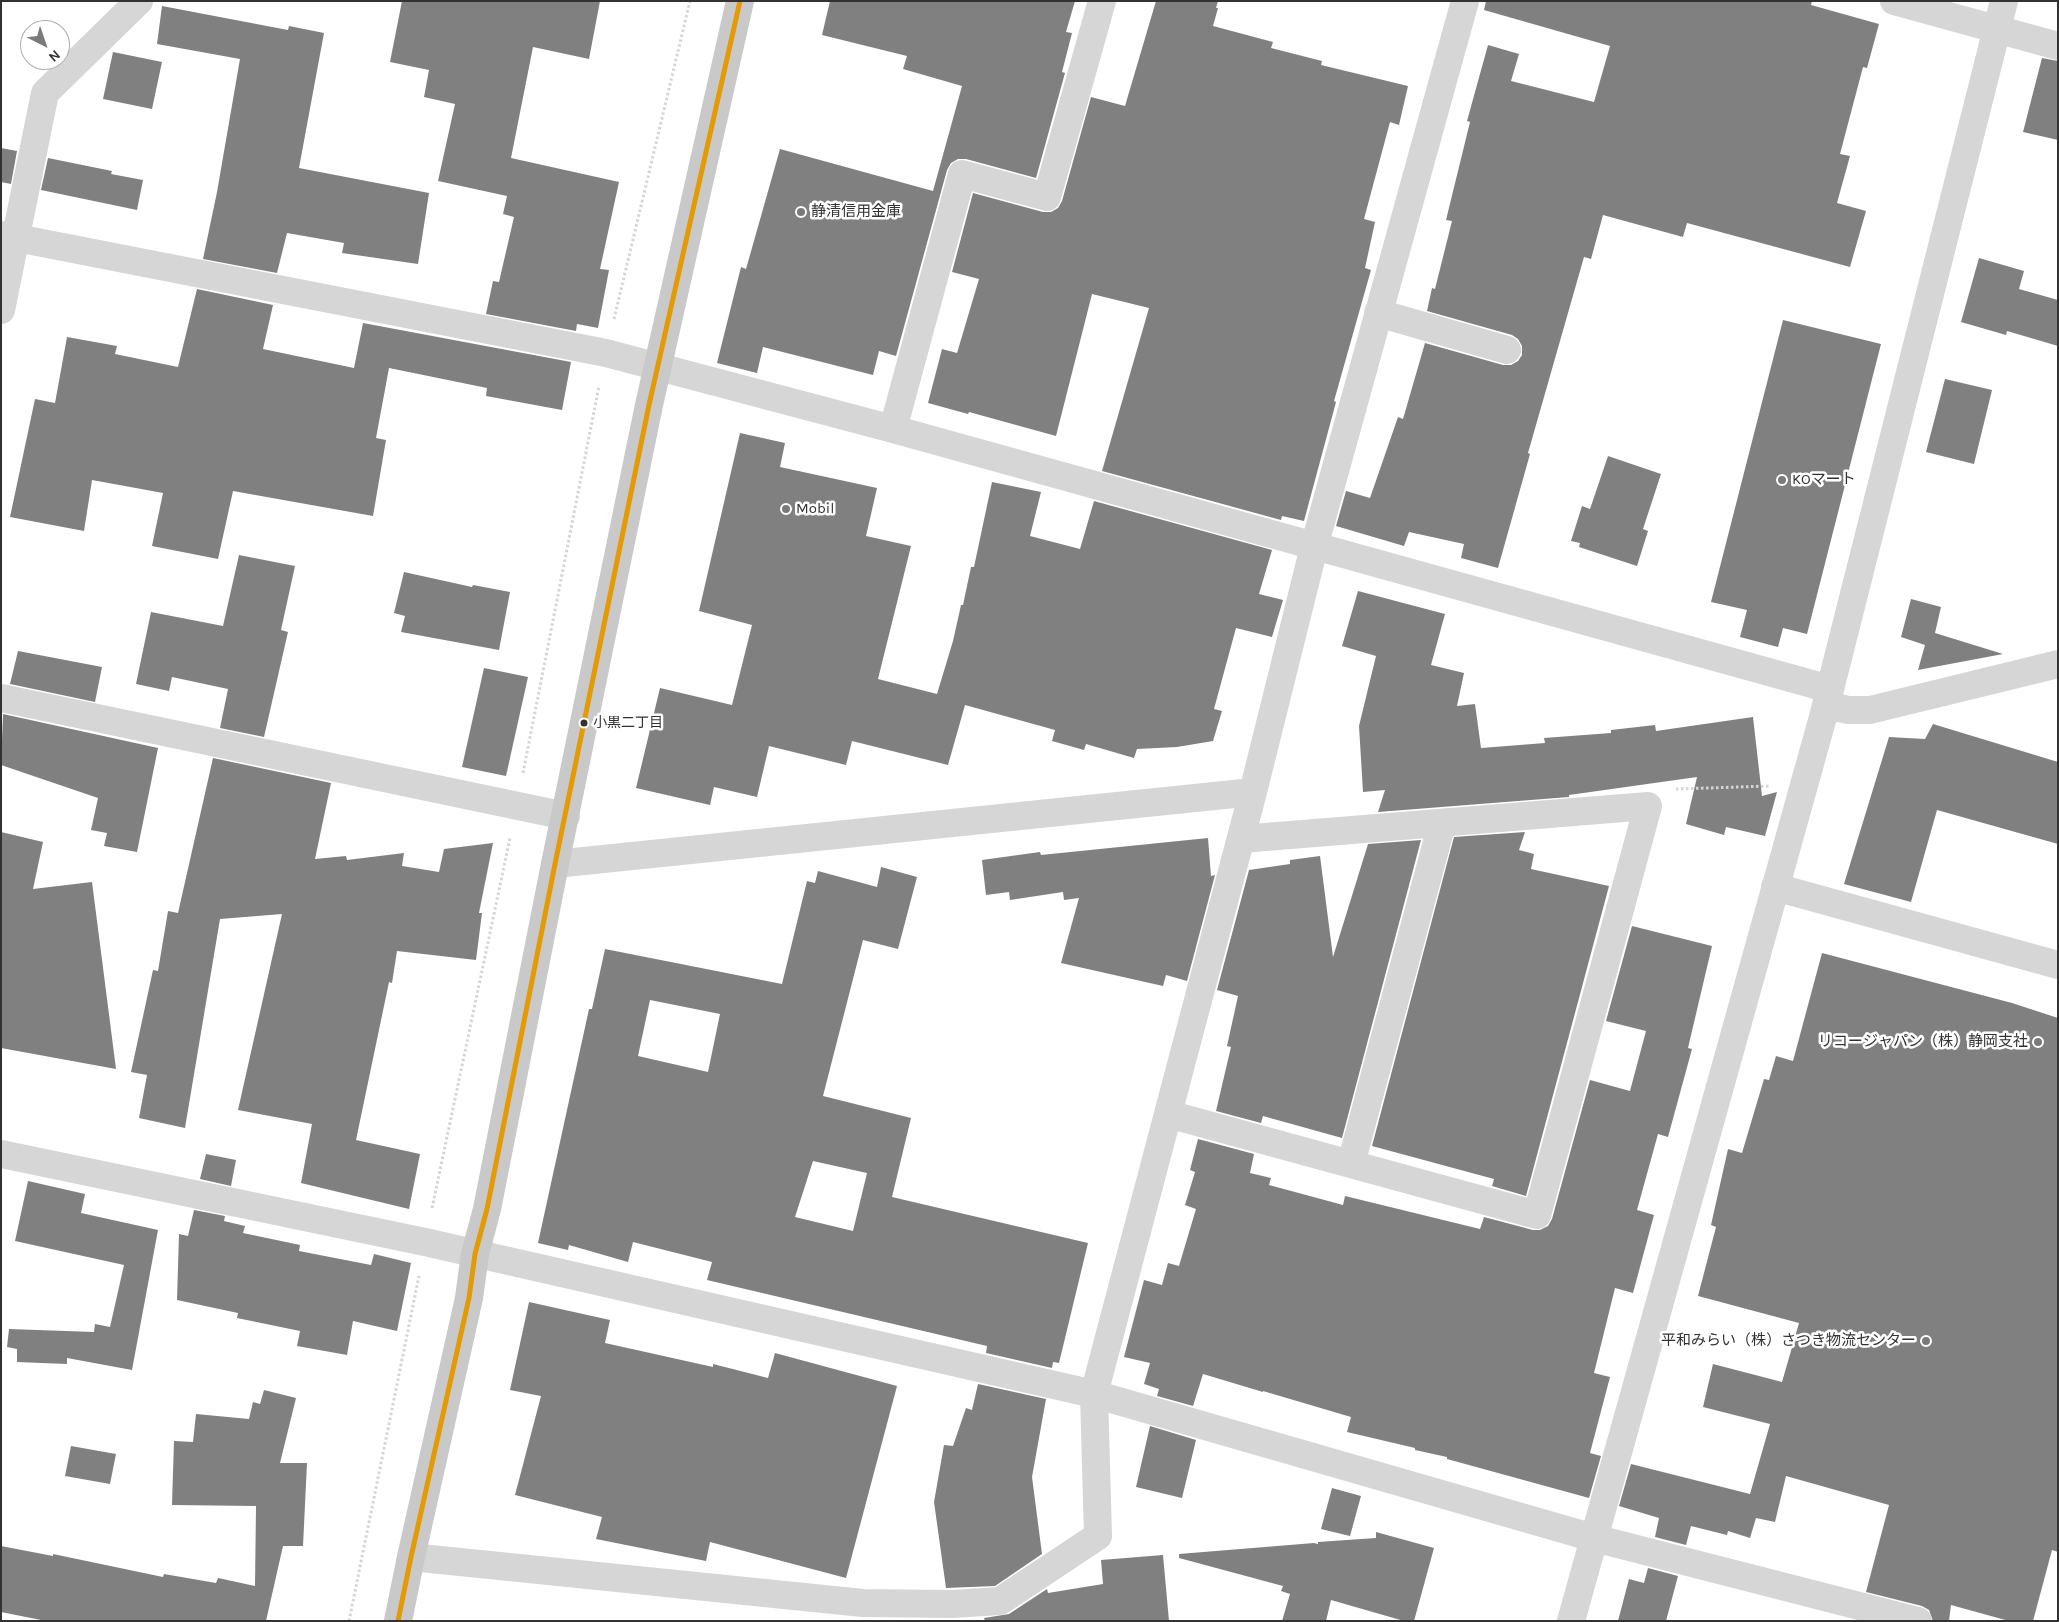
<!DOCTYPE html>
<html>
<head>
<meta charset="utf-8">
<style>
	body { margin:0 }
	#map { position:relative; width:2059px; height:1622px; overflow:hidden; background:#fff; font-family:Karla,sans-serif }
	canvas { display:block }
	.frame { position:absolute; inset:0; border:2px solid #323232; pointer-events:none }
	.north { position:absolute; left:20px; top:20px; width:50px; height:50px; box-sizing:border-box; background:#fff; border:1px solid #adadad; border-radius:50%; rotate:139deg; font-size:14px; font-weight:700; line-height:20px; text-align:center; color:#323232 }
	.north::after { content:''; display:block; margin:auto; width:18px; height:22px; background:#7a7a7a; clip-path:polygon(50% 0,100% 100%,50% 72%,0 100%) }
</style>
</head>
<body>
<div id="map">
<canvas width="2059" height="1622"></canvas>
<div class="frame"></div>
<div class="north">N</div>
</div>
<script>
const c = document.querySelector('canvas').getContext('2d');
c.lineJoin = 'round';
function paint(path, color) {
  c.fillStyle = color;
  c.fill(path, 'evenodd');
}
function shape(rows) {
  const path = new Path2D();
  for (const r of rows) {
    path.moveTo(r[0], r[1]);
    for (let i = 2; i < r.length; i += 2) path.lineTo(r[i], r[i + 1]);
  }
  return path;
}
function strokePath(path, color, width, dash) {
  c.strokeStyle = color;
  c.lineWidth = width;
  c.lineCap = dash ? 'butt' : 'round';
  c.setLineDash(dash || []);
  c.stroke(path);
}
function write(font, color, halo, rows, align = 'center') {
  c.font = font + ' Karla,"Noto Sans JP",sans-serif';
  c.lineWidth = 5;
  c.setLineDash([]);
  c.textBaseline = 'middle';
  c.strokeStyle = halo;
  c.fillStyle = color;
  for (const [text, x, y, turn = 0] of rows) {
    c.save();
    c.translate(x, y);
    c.rotate((+turn || 0) * Math.PI / 180);
    c.textAlign = isNaN(turn) ? turn : align;
    if (halo) c.strokeText(text, 0, 0);
    c.fillText(text, 0, 0);
    c.restore();
  }
}
paint(shape([
	[402,1,600,1,589,59,533,47,511,158,619,182,600,269,609,270,598,328,577,324,576,331,486,314,493,281,499,282,514,217,503,214,507,196,438,181,455,104,424,97,429,70,390,62],
	[830,1,1075,1,1066,32,1072,33,1062,72,1065,73,1036,178,966,159,958,159,951,163,947,170,896,356,879,351,873,375,763,347,757,373,717,363,741,267,746,269,780,149,933,191,962,86,903,69,907,56,822,35],
	[1156,1,1218,1,1216,8,1218,8,1213,26,1273,42,1271,48,1322,61,1321,65,1408,86,1399,125,1390,122,1364,219,1375,222,1365,268,1371,270,1334,401,1336,402,1304,521,1282,516,1281,520,1102,471,1149,308,1092,294,1056,436,969,412,968,414,928,403,942,349,957,353,979,279,952,272,973,193,1043,212,1051,212,1058,208,1062,201,1091,97,1125,106],
	[1486,1,1812,1,1811,5,1879,24,1867,68,1863,67,1840,154,1850,156,1837,203,1866,211,1850,267,1687,223,1683,237,1603,215,1591,259,1584,257,1528,453,1530,454,1498,568,1461,558,1464,544,1409,532,1404,546,1336,526,1346,491,1370,498,1398,417,1403,419,1425,343,1503,365,1511,365,1518,361,1522,355,1522,346,1518,339,1512,335,1427,311,1432,288,1435,289,1452,221,1446,220,1470,122,1467,121,1488,45,1519,54,1511,81,1594,102,1610,46,1484,10],
	[162,6,288,30,289,26,324,33,299,168,429,193,418,264,342,253,344,243,287,233,277,273,203,259,217,192,240,59,157,44],
	[113,52,162,62,152,109,103,99],
	[2042,58,2058,61,2058,140,2023,132],
	[1,148,17,151,11,184,1,182],
	[48,158,112,171,111,174,143,180,137,210,41,190],
	[1979,258,2024,271,2019,289,2058,300,2058,346,2007,331,2006,335,1961,322],
	[197,289,273,305,263,349,354,368,363,323,571,362,562,410,486,396,487,388,389,368,376,438,386,440,373,516,233,491,218,559,152,546,163,493,92,480,84,531,10,517,35,399,55,403,67,337,117,346,115,354,178,367],
	[1783,320,1881,344,1807,634,1783,628,1778,647,1740,637,1747,610,1711,602],
	[1945,379,1992,390,1974,464,1926,452],
	[740,433,785,443,780,467,877,488,866,536,911,546,878,679,937,694,953,641,961,605,963,605,971,567,974,567,992,482,1041,492,1030,536,1080,549,1094,501,1272,550,1259,594,1283,600,1272,637,1236,628,1214,709,1222,711,1213,741,1177,747,1137,749,1134,758,1086,744,1084,750,1052,741,1055,730,965,705,948,765,852,741,846,765,769,746,757,797,714,787,710,805,636,788,660,688,732,705,752,625,699,611],
	[1608,456,1661,474,1643,529,1648,531,1637,566,1579,547,1580,543,1571,541,1582,506,1590,509],
	[239,555,295,566,281,630,288,632,264,737,220,728,228,689,172,677,169,691,136,684,151,612,223,626],
	[404,572,472,587,473,585,510,592,499,650,401,632,405,616,394,613],
	[1358,591,1445,614,1431,665,1464,673,1457,706,1475,704,1481,748,1545,743,1544,738,1611,733,1611,730,1655,725,1656,731,1753,717,1762,796,1777,792,1765,836,1726,827,1724,835,1686,824,1697,777,1569,795,1569,797,1378,812,1385,790,1363,792,1359,726,1376,656,1342,646],
	[1911,599,1941,607,1935,633,2003,654,1918,670,1925,645,1901,637],
	[18,651,102,667,95,702,10,684],
	[484,668,528,677,506,776,462,767],
	[3,714,158,748,137,852,104,846,107,833,91,830,98,798,1,765],
	[1933,724,2058,762,2058,844,1937,810,1911,902,1844,884,1889,737,1925,739],
	[213,758,331,783,315,859,346,856,347,860,404,853,402,866,439,872,444,849,493,843,479,913,482,913,476,960,397,951,392,983,389,982,356,1140,420,1154,409,1209,301,1183,312,1124,238,1110,282,914,220,919,185,1128,139,1118,147,1075,131,1072,153,970,158,971,168,911,178,913],
	[1,832,43,842,33,889,92,882,116,1069,1,1048],
	[1525,832,1519,850,1534,854,1531,869,1609,886,1526,1196,1492,1186,1494,1179,1372,1146,1454,837],
	[1208,838,1211,876,1215,875,1187,981,1166,975,1163,986,1061,963,1079,898,1064,900,1063,892,1010,900,1009,892,986,895,982,860,1040,852,1041,855],
	[1421,840,1342,1138,1263,1116,1261,1123,1216,1111,1231,1047,1227,1046,1238,996,1217,990,1249,870,1290,864,1290,860,1320,856,1333,957,1368,844],
	[881,867,917,877,898,949,863,940,823,1096,911,1118,892,1197,1088,1243,1059,1363,1053,1362,1052,1368,986,1353,987,1346,707,1280,712,1262,633,1242,628,1262,569,1245,568,1250,538,1243,589,1009,592,1009,605,949,782,984,807,881,815,883,818,871,877,887],
	[650,1000,720,1014,708,1072,638,1056],
	[813,1161,867,1173,853,1231,795,1217],
	[1632,926,1712,946,1688,1048,1692,1049,1668,1137,1658,1134,1637,1210,1654,1215,1633,1293,1615,1288,1594,1373,1610,1377,1590,1453,1601,1456,1589,1498,1447,1459,1447,1457,1415,1450,1415,1448,1347,1432,1351,1417,1263,1391,1263,1392,1203,1374,1193,1406,1157,1396,1159,1389,1144,1384,1150,1363,1124,1357,1144,1280,1162,1285,1168,1263,1179,1266,1196,1209,1185,1205,1195,1172,1190,1170,1198,1139,1254,1154,1250,1173,1271,1178,1269,1185,1343,1205,1345,1196,1480,1229,1484,1217,1533,1230,1540,1230,1548,1226,1552,1219,1590,1080,1630,1091,1646,1031,1606,1021],
	[1822,953,2012,1003,2058,1018,2058,1552,2052,1550,2033,1621,2009,1621,1951,1605,1949,1621,1933,1621,1929,1610,1922,1606,1866,1592,1889,1505,1786,1476,1775,1522,1756,1518,1750,1538,1728,1531,1727,1535,1691,1526,1686,1545,1655,1537,1659,1518,1619,1506,1631,1464,1750,1494,1770,1424,1703,1407,1713,1364,1782,1382,1799,1323,1698,1296,1716,1227,1711,1225,1728,1149,1742,1153,1764,1079,1769,1080,1776,1056,1793,1061],
	[206,1154,236,1160,231,1186,200,1179],
	[28,1181,85,1194,81,1213,158,1230,132,1370,67,1358,67,1364,17,1362,17,1349,7,1347,9,1329,94,1332,95,1324,110,1327,124,1265,15,1241],
	[194,1210,225,1216,224,1221,245,1226,243,1233,300,1245,299,1251,371,1265,374,1254,411,1263,397,1331,353,1321,347,1355,297,1346,300,1331,237,1318,238,1313,177,1300,179,1234,188,1236],
	[529,1302,610,1320,605,1343,713,1367,713,1364,768,1378,775,1353,897,1386,846,1578,710,1542,706,1561,596,1539,602,1517,515,1495,541,1396,510,1390],
	[978,1384,1046,1399,1032,1477,1042,1554,995,1586,946,1588,934,1502,944,1445,953,1446,966,1408,972,1410],
	[264,1390,296,1398,280,1463,307,1463,303,1546,283,1546,266,1621,46,1621,1,1612,1,1546,53,1556,53,1554,163,1577,164,1574,216,1583,218,1578,255,1586,256,1506,172,1505,174,1441,193,1442,196,1414,249,1419,253,1402,260,1404],
	[1150,1426,1196,1440,1182,1498,1136,1487],
	[71,1446,116,1454,110,1484,65,1476],
	[1332,1488,1361,1496,1350,1536,1321,1529],
	[1376,1532,1434,1548,1414,1621,1404,1621,1331,1600,1326,1621,1282,1621,1290,1594,1281,1591,1283,1586,1179,1558,1179,1554,1314,1543,1318,1544,1318,1542,1376,1538],
	[1163,1555,1169,1621,985,1621,984,1618,1009,1614,1047,1589,1048,1593,1103,1584,1101,1560],
	[1648,1568,1678,1576,1666,1621,1618,1621,1629,1579,1644,1583]
]), '#808080');
strokePath(shape([
	[614,319,690,1],
	[523,773,599,386],
	[1676,789,1770,786],
	[432,1208,510,838],
	[349,1621,419,1276]
]), '#d5d5d5', 3, [2.5, 2.5]);
strokePath(shape([
	[1894,1,2058,46],
	[1,235,606,353,893,429,1830,689],
	[1,310,45,93,139,1],
	[1378,313,1507,350],
	[893,429,962,174,1047,197,1102,1],
	[1,698,566,816],
	[1826,705,1848,710,1870,710,2058,664],
	[555,864,1253,792],
	[1775,887,2058,965],
	[1168,1114,1537,1215,1648,806,1241,839],
	[1,1154,425,1242,1094,1394,1594,1538,1918,1621],
	[1351,1164,1442,823],
	[411,1557,863,1603,952,1604,1000,1601,1098,1536,1094,1394,1253,792,1314,547,1465,1],
	[1571,1621,1823,717,2004,1]
]), '#d6d6d6', 28);
strokePath(shape([
	[398,1621,411,1557,469,1298,475,1254,487,1209,555,864,649,405,740,1]
]), '#c9c9c9', 28);
strokePath(shape([
	[398,1621,411,1557,469,1298,475,1254,487,1209,555,864,649,405,740,1]
]), '#e39a05', 5);
for (const [x, y, r, color] of [
	[801,212,5,"#7a7a7a"],
	[1782,480,5,"#7a7a7a"],
	[786,509,5,"#7a7a7a"],
	[584,723,4.5,"#323232"],
	[2038,1042,5,"#7a7a7a"],
	[1926,1341,5,"#7a7a7a"]
]) {
  const dot = new Path2D();
  dot.arc(x, y, r, 0, 2 * Math.PI);
  c.fillStyle = color;
  c.fill(dot);
  strokePath(dot, '#fff', 2);
}
write('14px', '#323232', '#fff', [
	["小黒二丁目",593,723]
], 'left');
write('15px', '#323232', '#fff', [
	["静清信用金庫",811,212],
	["KOマート",1792,480],
	["Mobil",796,509],
	["リコージャパン（株）静岡支社",2028,1042,"right"],
	["平和みらい（株）さつき物流センター",1916,1341,"right"]
], 'left');
</script>
</body>
</html>
